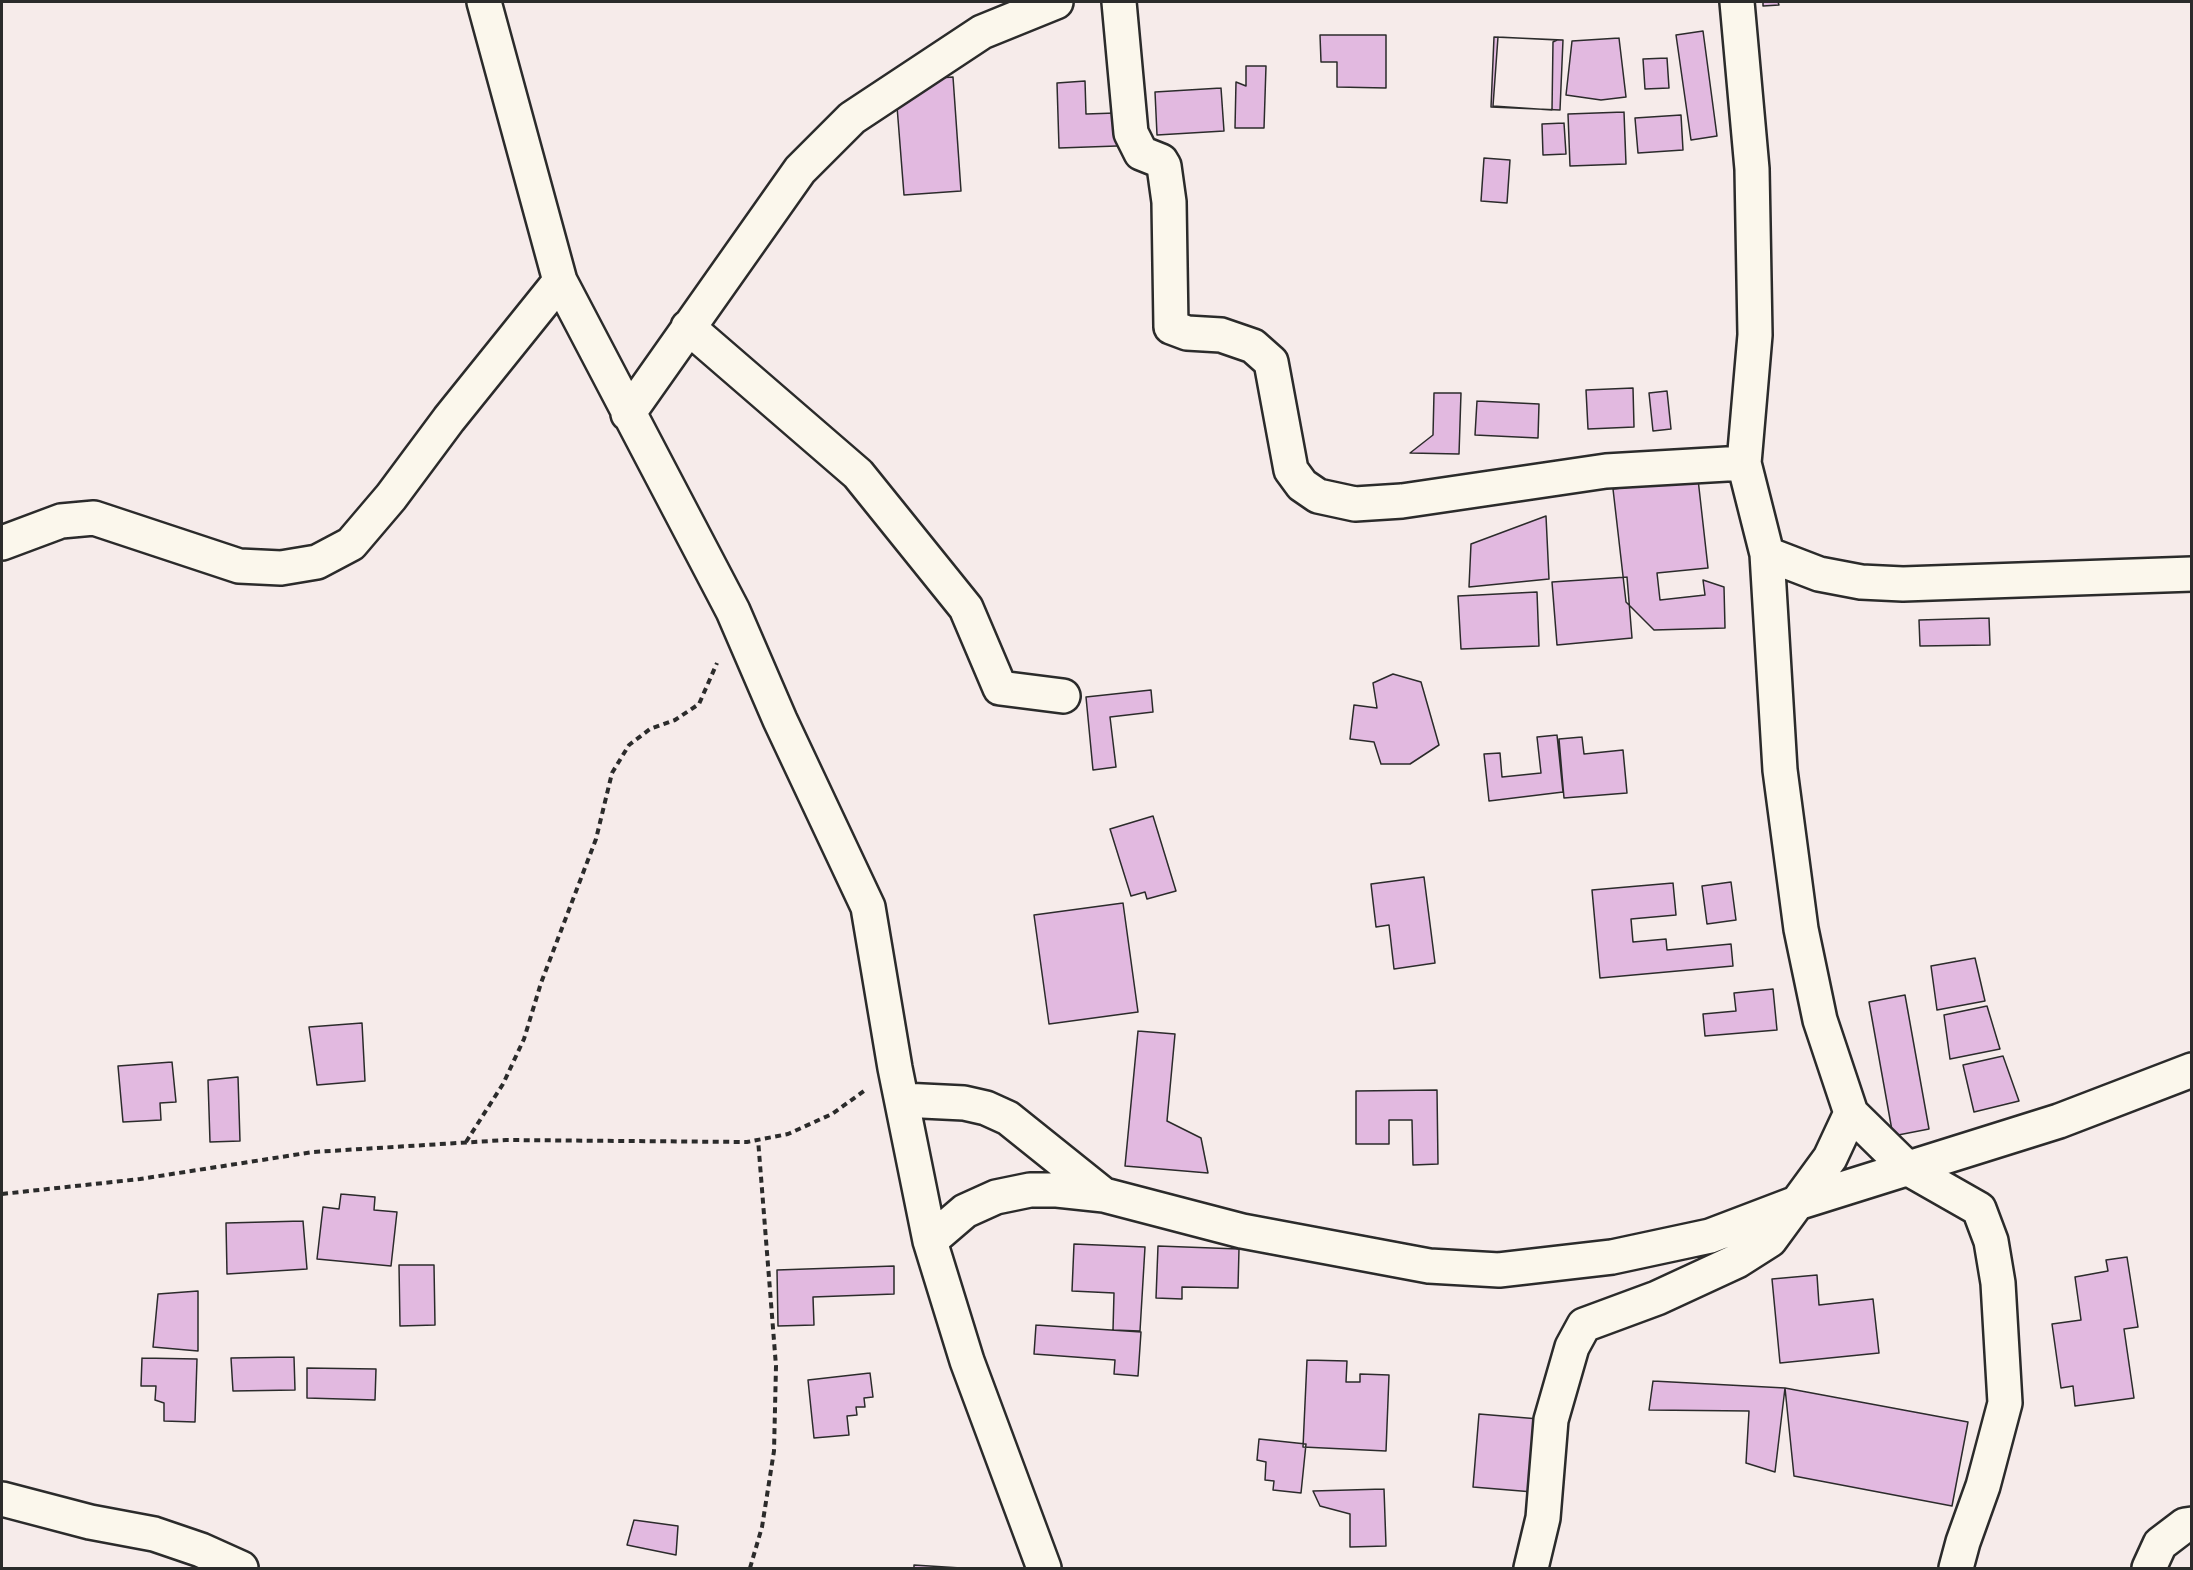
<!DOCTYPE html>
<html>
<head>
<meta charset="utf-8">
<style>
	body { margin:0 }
	#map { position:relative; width:2193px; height:1570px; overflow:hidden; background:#f6ebea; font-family:"Patrick Hand",sans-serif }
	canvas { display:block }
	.frame { position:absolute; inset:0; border:3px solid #2b2b2b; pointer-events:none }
</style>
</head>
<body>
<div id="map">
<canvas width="2193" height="1570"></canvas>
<div class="frame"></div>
</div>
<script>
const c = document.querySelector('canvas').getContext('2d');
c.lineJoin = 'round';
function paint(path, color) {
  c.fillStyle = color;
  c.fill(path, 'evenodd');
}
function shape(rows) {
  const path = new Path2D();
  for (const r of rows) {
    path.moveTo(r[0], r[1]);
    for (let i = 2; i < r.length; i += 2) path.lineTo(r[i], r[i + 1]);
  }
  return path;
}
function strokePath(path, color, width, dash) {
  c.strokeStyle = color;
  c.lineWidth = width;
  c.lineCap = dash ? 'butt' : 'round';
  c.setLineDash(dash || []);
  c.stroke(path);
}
const building = shape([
	[1763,2,1778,2,1779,5,1763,6,1763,2],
	[1703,31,1717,136,1691,140,1676,35,1703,31],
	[1320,35,1386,35,1386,88,1337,87,1337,62,1321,62,1320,35],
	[1494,37,1563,40,1560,110,1491,107,1494,37],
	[1498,37,1557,40,1553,42,1552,110,1493,106,1498,37],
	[1619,38,1626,97,1601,100,1566,95,1572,41,1619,38],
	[1667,58,1669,88,1645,89,1643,59,1667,58],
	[1246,66,1266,66,1264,128,1235,128,1236,82,1246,86,1246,66],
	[953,77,961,191,904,195,895,81,953,77],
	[1085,81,1086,114,1145,112,1146,145,1059,148,1057,83,1085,81],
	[1221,88,1224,131,1157,135,1155,92,1221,88],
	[1624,112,1626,164,1570,166,1568,114,1624,112],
	[1681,115,1683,150,1638,153,1635,118,1681,115],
	[1564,123,1566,154,1543,155,1542,124,1564,123],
	[1484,158,1510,160,1507,203,1481,201,1484,158],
	[1633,388,1634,427,1588,429,1586,390,1633,388],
	[1667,391,1671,429,1653,431,1649,393,1667,391],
	[1434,393,1461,393,1459,454,1410,453,1433,435,1434,393],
	[1477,401,1539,404,1538,438,1475,435,1477,401],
	[1698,479,1708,568,1657,573,1660,600,1705,595,1703,580,1724,587,1725,628,1654,630,1626,602,1613,489,1698,479],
	[1546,516,1549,579,1469,587,1471,544,1546,516],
	[1627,577,1632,638,1557,645,1552,582,1627,577],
	[1537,592,1539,646,1461,649,1458,596,1537,592],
	[1989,618,1990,645,1920,646,1919,620,1989,618],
	[1393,674,1421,682,1439,745,1410,764,1381,764,1374,742,1350,739,1354,705,1377,708,1373,683,1393,674],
	[1151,690,1153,712,1110,717,1116,767,1093,770,1086,697,1151,690],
	[1557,735,1563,792,1489,801,1484,754,1500,753,1502,777,1541,773,1537,737,1557,735],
	[1582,737,1584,754,1623,750,1627,793,1564,798,1559,739,1582,737],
	[1153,816,1176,891,1147,899,1145,892,1131,896,1110,829,1153,816],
	[1424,877,1435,963,1394,969,1389,925,1376,927,1371,884,1424,877],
	[1731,882,1736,920,1707,924,1702,886,1731,882],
	[1673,883,1676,915,1631,919,1633,942,1666,939,1667,950,1731,944,1733,966,1600,978,1592,890,1673,883],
	[1123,903,1138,1012,1049,1024,1034,915,1123,903],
	[1975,958,1985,1001,1937,1010,1931,966,1975,958],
	[1773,989,1777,1030,1705,1036,1703,1014,1736,1011,1734,993,1773,989],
	[1905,995,1929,1129,1893,1136,1869,1002,1905,995],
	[1987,1006,2000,1049,1950,1059,1944,1015,1987,1006],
	[362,1023,365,1081,317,1085,309,1027,362,1023],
	[1138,1031,1175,1034,1167,1121,1201,1138,1208,1173,1125,1166,1138,1031],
	[2003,1056,2019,1101,1974,1112,1963,1065,2003,1056],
	[172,1062,176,1102,160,1103,161,1120,123,1122,118,1066,172,1062],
	[238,1077,240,1141,210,1142,208,1080,238,1077],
	[1437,1090,1438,1164,1413,1165,1412,1120,1389,1120,1389,1144,1356,1144,1356,1091,1437,1090],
	[341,1194,375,1197,374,1210,397,1212,391,1266,317,1259,323,1207,339,1209,341,1194],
	[303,1221,307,1269,227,1274,226,1223,303,1221],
	[1074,1244,1145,1247,1140,1331,1113,1330,1114,1293,1072,1291,1074,1244],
	[1158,1246,1239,1249,1238,1288,1182,1287,1182,1299,1156,1298,1158,1246],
	[2127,1257,2138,1327,2124,1329,2134,1398,2075,1406,2073,1386,2061,1388,2052,1324,2081,1320,2075,1277,2108,1271,2106,1260,2127,1257],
	[399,1265,434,1265,435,1325,400,1326,399,1265],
	[894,1266,894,1294,813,1297,814,1325,778,1326,777,1270,894,1266],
	[1817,1275,1819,1305,1873,1299,1879,1353,1780,1363,1772,1279,1817,1275],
	[198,1291,198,1351,153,1347,158,1294,198,1291],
	[1036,1325,1141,1332,1138,1376,1114,1374,1115,1360,1034,1354,1036,1325],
	[294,1357,295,1390,233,1391,231,1358,294,1357],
	[142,1358,197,1359,195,1422,164,1421,164,1403,155,1400,156,1386,141,1386,142,1358],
	[1307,1360,1347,1361,1346,1382,1360,1382,1360,1374,1389,1375,1386,1451,1303,1447,1307,1360],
	[307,1368,376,1369,375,1400,307,1398,307,1368],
	[870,1373,873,1397,864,1398,865,1407,856,1407,857,1415,847,1416,849,1435,814,1438,808,1380,870,1373],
	[1653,1381,1785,1388,1775,1472,1746,1463,1749,1411,1649,1410,1653,1381],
	[1785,1388,1968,1422,1952,1506,1794,1476,1785,1388],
	[1479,1414,1551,1420,1545,1493,1473,1487,1479,1414],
	[1259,1439,1306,1444,1301,1493,1273,1490,1274,1481,1265,1480,1266,1462,1257,1460,1259,1439],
	[1384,1489,1386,1546,1350,1547,1350,1514,1320,1506,1313,1491,1384,1489],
	[634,1520,678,1526,676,1555,627,1545,634,1520],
	[914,1565,961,1568,914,1568,914,1565]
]);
paint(building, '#e2b9e0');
strokePath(building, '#2b2b2b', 1.5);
const minor = shape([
	[484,2,560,281,733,611,780,720,868,907,895,1068,930,1241,967,1361,1044,1568],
	[1119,2,1131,133,1141,153,1161,161,1164,166,1169,202,1171,327,1187,333,1221,335,1253,346,1271,362,1291,470,1302,485,1318,496,1355,504,1402,501,1606,471,1744,463],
	[1737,2,1752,169,1755,335,1744,463,1767,554,1780,770,1801,929,1820,1020,1851,1113,1907,1168,1979,1209,1991,1241,1998,1283,2005,1403,1983,1486,1963,1542,1956,1568],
	[688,327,858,474,966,608,1000,688,1063,696],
	[628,414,800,170,852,118,982,32,1056,2],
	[2,543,61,521,94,518,239,566,281,568,317,562,351,544,391,497,449,419,560,281],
	[1767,554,1819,574,1861,582,1903,584,2192,574],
	[902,1100,964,1103,986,1108,1008,1118,1104,1195],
	[930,1241,965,1211,996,1197,1030,1190,1057,1190,1104,1195,1242,1231,1429,1266,1499,1270,1612,1257,1710,1236,1794,1204,2059,1121,2192,1070],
	[2,1499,90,1522,154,1534,201,1550,241,1568],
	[1531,1568,1543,1518,1551,1420,1572,1347,1584,1325,1657,1298,1737,1261,1770,1240,1830,1158,1851,1113],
	[2149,1568,2160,1544,2185,1525,2192,1524]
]);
strokePath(minor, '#2b2b2b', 38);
strokePath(shape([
	[466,1142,503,1084,524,1039,541,983,596,839,612,773,629,745,650,729,675,720,699,704,717,663],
	[2,1194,140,1179,313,1152,506,1140,747,1142,788,1134,832,1114,864,1091],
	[750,1568,762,1527,774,1451,776,1366,758,1139]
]), '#2b2b2b', 4, [6, 4.5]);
strokePath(minor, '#fbf7ec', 33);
</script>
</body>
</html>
